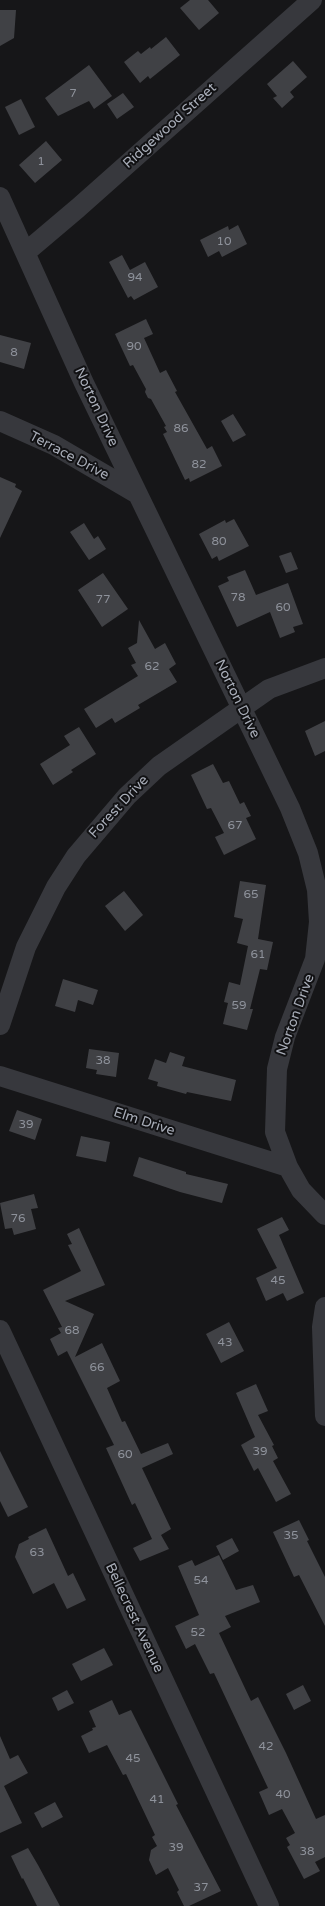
<!DOCTYPE html>
<html>
<head>
<meta charset="utf-8">
<style>
	body { margin:0 }
	canvas { display:block; background:#161618 }
</style>
</head>
<body>
<canvas width="325" height="1906"></canvas>
<script>
const c = document.querySelector('canvas').getContext('2d');
c.lineJoin = 'round';
function paint(path, color) {
  c.fillStyle = color;
  c.fill(path, 'evenodd');
}
function shape(rows) {
  const path = new Path2D();
  for (const r of rows) {
    path.moveTo(r[0], r[1]);
    for (let i = 2; i < r.length; i += 2) path.lineTo(r[i], r[i + 1]);
  }
  return path;
}
function strokePath(path, color, width, dash) {
  c.strokeStyle = color;
  c.lineWidth = width;
  c.lineCap = dash ? 'butt' : 'round';
  c.setLineDash(dash || []);
  c.stroke(path);
}
function write(font, color, halo, rows, align = 'center') {
  c.font = font + ' "Varela Round",sans-serif';
  c.lineWidth = 4;
  c.setLineDash([]);
  c.textBaseline = 'middle';
  c.strokeStyle = halo;
  c.fillStyle = color;
  for (const [text, x, y, turn = 0] of rows) {
    c.save();
    c.translate(x, y);
    c.rotate((+turn || 0) * Math.PI / 180);
    c.textAlign = isNaN(turn) ? turn : align;
    if (halo) c.strokeText(text, 0, 0);
    c.fillText(text, 0, 0);
    c.restore();
  }
}
paint(shape([
	[190,0,208,0,219,13,199,30,180,8],
	[0,10,16,10,14,38,0,46],
	[166,37,180,55,150,79,148,76,140,83,124,62,138,51,141,54,150,47,151,49],
	[293,61,307,77,290,92,294,97,282,108,273,98,277,96,267,84],
	[89,65,112,96,94,109,89,101,58,116,45,98],
	[123,93,134,107,117,119,107,104],
	[21,99,35,127,19,135,5,107],
	[46,141,62,160,35,183,19,165],
	[238,225,247,244,222,257,219,251,208,257,200,240,228,226,229,230],
	[122,255,130,270,145,262,158,287,134,300,131,296,128,298,109,262],
	[146,319,153,334,144,338,160,373,166,370,177,391,175,392,207,449,212,446,222,466,190,482,189,478,185,480,163,434,167,432,164,427,166,426,151,399,148,398,145,392,146,389,133,365,130,366,115,334],
	[0,335,31,343,24,369,0,362],
	[233,414,246,435,233,442,221,421],
	[0,477,16,484,15,487,22,491,0,538],
	[234,519,249,546,219,561,217,556,212,559,199,534,225,520,226,523],
	[84,523,94,539,98,536,106,549,89,560,70,532],
	[291,552,298,569,286,573,279,556],
	[245,570,256,595,288,583,303,624,293,627,295,632,280,638,270,612,237,627,218,586,229,581,227,577],
	[103,573,128,609,102,627,78,590],
	[139,620,155,649,165,643,176,664,169,669,177,682,138,705,140,708,115,723,112,718,96,728,84,709,138,676,131,665,136,663,128,648,137,643],
	[325,721,325,751,315,756,305,731],
	[79,727,96,754,71,770,73,772,53,785,40,764,70,745,64,736],
	[213,764,223,783,229,781,240,804,244,802,251,816,246,818,256,839,224,855,215,837,224,833,211,808,207,809,191,775],
	[240,881,266,885,258,939,273,942,267,970,260,969,250,1009,253,1009,247,1030,223,1024,228,1003,224,1002,229,982,240,985,248,946,237,943,243,919,234,917],
	[124,891,143,915,125,931,105,906],
	[63,979,98,990,93,1005,78,1000,75,1012,55,1006],
	[89,1049,119,1053,116,1077,96,1074,97,1070,86,1068],
	[170,1052,185,1057,182,1066,236,1080,231,1101,187,1092,186,1094,157,1086,158,1082,148,1079,155,1059,166,1063],
	[17,1110,42,1119,35,1140,9,1131],
	[81,1136,110,1142,106,1162,76,1156],
	[139,1157,186,1172,186,1174,228,1184,222,1203,180,1192,133,1176],
	[34,1194,38,1208,31,1209,36,1229,14,1235,12,1228,5,1229,0,1203],
	[282,1217,289,1230,279,1235,304,1293,287,1301,283,1293,266,1301,256,1278,277,1268,257,1229],
	[79,1228,105,1285,65,1301,94,1314,75,1357,102,1343,120,1381,107,1388,122,1422,125,1421,141,1454,168,1443,173,1454,142,1468,171,1529,161,1535,169,1549,140,1561,133,1548,152,1539,135,1503,132,1505,106,1448,114,1445,67,1351,58,1356,50,1339,61,1333,58,1328,62,1327,43,1290,81,1271,68,1245,72,1244,67,1234],
	[229,1322,244,1351,221,1363,206,1334],
	[256,1384,268,1411,258,1415,274,1445,272,1446,278,1458,273,1461,291,1494,276,1502,258,1468,254,1471,241,1445,255,1437,236,1393],
	[0,1451,28,1507,8,1517,0,1501],
	[299,1520,309,1540,307,1541,325,1577,325,1626,299,1575,294,1577,273,1532],
	[46,1528,68,1576,73,1573,86,1600,67,1609,54,1583,33,1594,15,1557,19,1544,29,1539,28,1537],
	[232,1538,239,1551,223,1560,216,1546],
	[219,1555,236,1590,253,1585,260,1602,225,1616,231,1627,219,1633,251,1701,258,1697,286,1753,316,1819,325,1815,325,1857,315,1862,320,1871,304,1879,287,1847,290,1845,286,1838,295,1833,282,1809,269,1815,259,1792,268,1788,214,1673,210,1674,195,1644,186,1649,175,1626,199,1615,178,1566,192,1560,195,1566],
	[104,1648,113,1665,81,1681,72,1664],
	[303,1685,311,1701,294,1710,286,1694],
	[67,1690,74,1703,58,1711,52,1698],
	[112,1700,119,1715,131,1710,178,1804,176,1805,221,1891,189,1906,184,1906,177,1892,179,1890,168,1868,156,1875,149,1860,151,1850,157,1846,152,1837,155,1835,126,1774,123,1775,107,1745,89,1753,81,1736,93,1730,92,1728,96,1727,89,1711],
	[0,1736,10,1759,18,1755,28,1773,4,1786,22,1823,0,1833],
	[55,1802,63,1817,42,1828,34,1813],
	[28,1848,38,1865,60,1906,37,1906,23,1878,22,1879,11,1856]
]), '#404145');
strokePath(shape([
	[0,197,84,383,290,808,308,853,317,890,319,922,315,959,285,1037,277,1069,275,1132,288,1167,301,1190,325,1215],
	[26,252,78,208,312,0],
	[0,421,54,445,136,493],
	[0,1025,26,947,56,887,76,856,127,796,159,766,269,689,325,668],
	[0,1076,288,1167],
	[325,1307,322,1327,325,1416],
	[0,1330,269,1906]
]), '#37383d', 20);
write('12px', '#8e929b', null, [
	["7",73,94],
	["1",41,162],
	["10",224,242],
	["94",135,278],
	["90",134,347],
	["8",14,353],
	["86",181,429],
	["82",199,465],
	["80",219,542],
	["78",238,598],
	["77",103,600],
	["60",283,608],
	["62",152,667],
	["67",235,826],
	["65",251,895],
	["61",258,955],
	["59",239,1006],
	["38",103,1061],
	["39",26,1125],
	["76",18,1219],
	["45",278,1281],
	["68",72,1331],
	["43",225,1343],
	["66",97,1368],
	["39",260,1452],
	["60",125,1455],
	["35",291,1536],
	["63",37,1553],
	["54",201,1581],
	["52",198,1633],
	["42",266,1747],
	["45",133,1759],
	["40",283,1795],
	["41",157,1800],
	["39",176,1848],
	["38",307,1852],
	["37",201,1888]
]);
write('14px', '#a8adb8', '#111113', [
	["Ridgewood Street",170,126,-42],
	["Norton Drive",96,407,65],
	["Terrace Drive",69,456,28],
	["Norton Drive",237,699,64],
	["Forest Drive",119,807,-47],
	["Norton Drive",296,1015,-70],
	["Elm Drive",144,1122,18],
	["Bellecrest Avenue",134,1618,65]
]);
</script>
</body>
</html>
